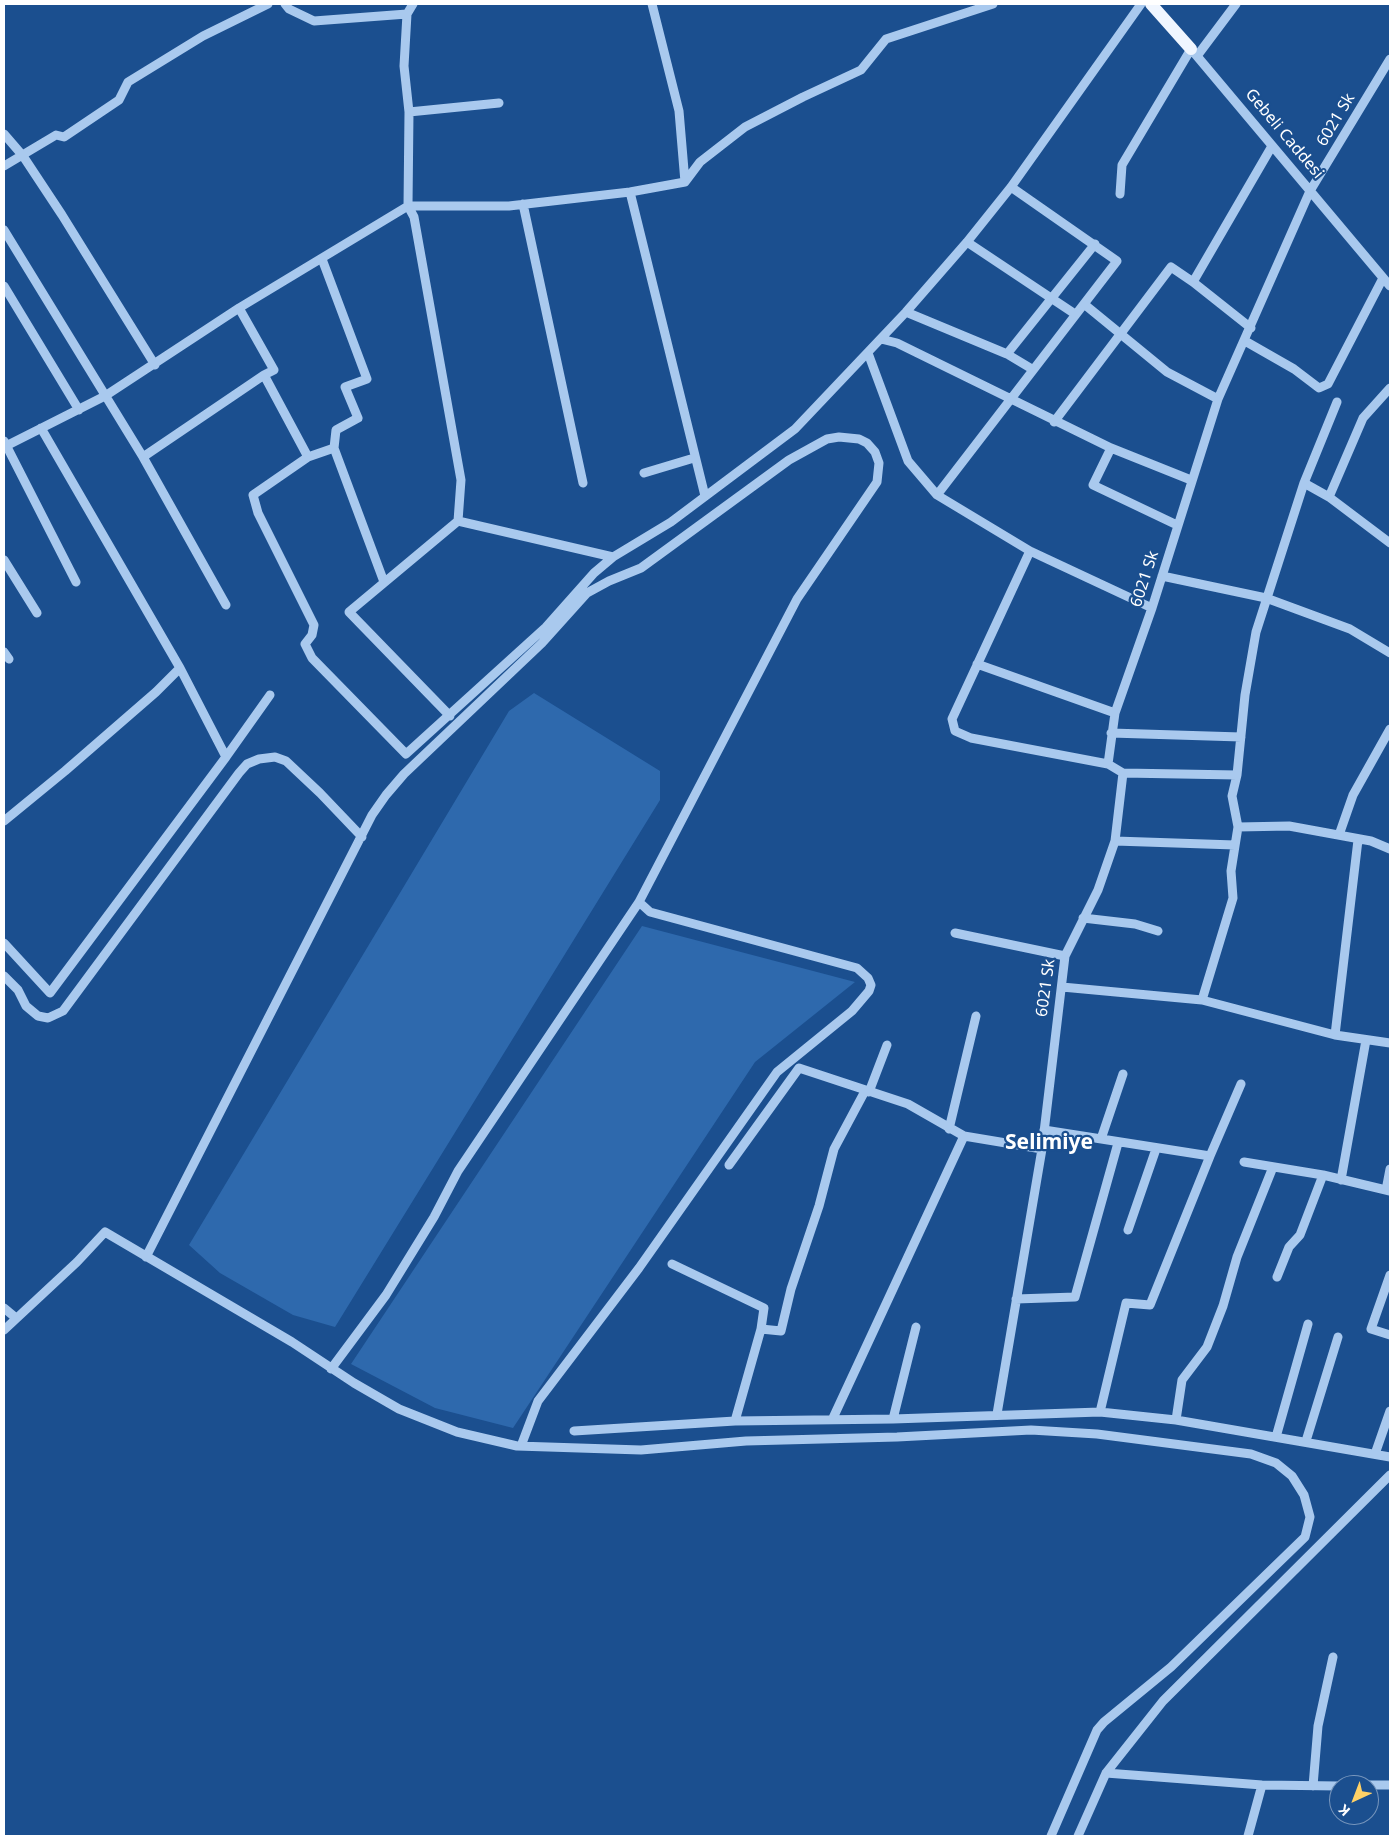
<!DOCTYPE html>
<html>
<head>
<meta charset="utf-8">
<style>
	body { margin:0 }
	#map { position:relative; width:1394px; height:1840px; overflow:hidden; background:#1b4f8f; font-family:"Noto Sans",sans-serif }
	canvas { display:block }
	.frame { position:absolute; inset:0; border:5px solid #fff; pointer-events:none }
	.north { position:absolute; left:1329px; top:1775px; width:50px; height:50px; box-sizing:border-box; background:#1b4f8f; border:1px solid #7695bc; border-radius:50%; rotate:223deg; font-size:14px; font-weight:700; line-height:20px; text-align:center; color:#fff }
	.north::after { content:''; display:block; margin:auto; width:18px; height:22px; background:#ffd166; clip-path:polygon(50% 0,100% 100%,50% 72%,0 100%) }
</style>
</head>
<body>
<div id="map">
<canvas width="1394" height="1840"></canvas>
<div class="frame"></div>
<div class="north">K</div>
</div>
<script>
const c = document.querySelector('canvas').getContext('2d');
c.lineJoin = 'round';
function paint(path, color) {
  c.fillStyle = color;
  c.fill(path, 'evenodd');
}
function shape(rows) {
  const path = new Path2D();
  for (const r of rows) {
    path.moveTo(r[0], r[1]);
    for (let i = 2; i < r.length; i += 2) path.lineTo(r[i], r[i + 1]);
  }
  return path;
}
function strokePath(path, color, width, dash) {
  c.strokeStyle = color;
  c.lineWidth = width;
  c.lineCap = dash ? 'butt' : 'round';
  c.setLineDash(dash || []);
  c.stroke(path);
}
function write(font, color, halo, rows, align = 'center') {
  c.font = font + ' "Noto Sans",sans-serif';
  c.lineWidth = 4.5;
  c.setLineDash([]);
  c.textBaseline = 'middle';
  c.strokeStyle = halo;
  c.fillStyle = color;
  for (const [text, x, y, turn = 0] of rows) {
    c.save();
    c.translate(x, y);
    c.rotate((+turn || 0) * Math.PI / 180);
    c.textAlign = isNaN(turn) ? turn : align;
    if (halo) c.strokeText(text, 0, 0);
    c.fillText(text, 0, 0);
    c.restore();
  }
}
paint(shape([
	[534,693,660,771,660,800,335,1327,293,1315,220,1273,189,1245,509,711],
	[642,926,855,982,755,1062,513,1428,435,1408,351,1364]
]), '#2e69ad');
strokePath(shape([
	[285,4,289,9,314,21,407,14],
	[652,4,679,111,685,182],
	[1197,56,1236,4],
	[409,112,499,103],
	[4,134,23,156,62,215,155,365],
	[4,166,56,135,64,137,119,100,128,82,203,36,268,4],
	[630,192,705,496],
	[1120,194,1122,165,1191,49,1390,286],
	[523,204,583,483],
	[4,230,143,457,226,605],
	[967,242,1075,314],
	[322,259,367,379,345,387,358,418,336,430,334,448,384,582],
	[1193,282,1272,146],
	[4,286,79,410],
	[1084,304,1167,372,1218,399],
	[239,308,274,370,264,375,308,457,253,495,258,513,314,625,312,635,305,644,312,658,406,754,546,627,594,573,613,557,671,522,795,429,906,312,967,242,1011,187,1141,4],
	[906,312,1007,354,1032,369],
	[881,339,897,343,1111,448,1191,480],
	[1245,341,1294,369,1319,388,1328,384,1383,278],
	[868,353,908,461,937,495,1030,551,1152,608],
	[1007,354,1095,244],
	[1054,422,1171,267,1193,282,1251,328],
	[41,428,180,668,226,757,270,695],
	[4,441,76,582],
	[4,447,105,396,239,308,408,206,409,112,404,66,407,14,413,4],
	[1111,448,1093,485,1177,525],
	[143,457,264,375],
	[308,457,334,448],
	[644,473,694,458],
	[1304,483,1337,402],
	[937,495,1117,261,1011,187],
	[1329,497,1390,543],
	[458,521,613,557],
	[1030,551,952,719,955,731,971,738,1108,764],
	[4,560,37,613],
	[1162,576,1266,598,1350,629,1390,653],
	[4,652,9,659],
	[977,664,1115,713],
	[450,716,349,612,458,521,461,480,414,217,408,206,509,206,630,192,685,182,700,162,745,127,803,97,861,70,886,39,993,4],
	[1111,733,1241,737],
	[1123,773,1237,775],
	[4,821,65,771,156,692,180,668],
	[1238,827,1289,826,1371,841,1390,849],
	[1339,835,1353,795,1390,729],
	[1115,841,1235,845],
	[1083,918,1135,924,1158,931],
	[955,933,1065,956],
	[4,943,50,993,226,757],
	[4,976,18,990,26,1006,38,1016,48,1018,63,1011,239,773,247,764,259,759,275,757,286,761,320,793,362,837],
	[1062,987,1202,1000,1335,1035,1390,1043],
	[1202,1000,1233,898,1231,871,1238,827,1232,796,1237,775,1245,695,1256,632,1304,483,1329,497,1363,418,1390,388],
	[1335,1035,1358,840],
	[869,1092,887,1045],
	[949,1129,976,1016],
	[1044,1130,1210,1156,1241,1084],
	[1101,1139,1123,1074],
	[1244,1162,1323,1175,1390,1191],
	[729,1165,799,1068,908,1104,964,1136,1042,1149],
	[1341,1180,1366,1040],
	[1386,1190,1390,1169],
	[1128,1230,1156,1149],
	[146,1257,372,815,386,795,404,774,542,643,587,593,609,581,641,568,789,460,827,439,839,437,859,439,867,443,875,452,879,463,877,482,797,599,639,902,650,912,857,968,868,978,871,985,869,991,852,1011,777,1072,639,1268,538,1401,521,1446],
	[672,1264,764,1308,761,1329],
	[1390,1275,1371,1329,1390,1335],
	[1277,1277,1289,1247,1300,1235,1323,1175],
	[1016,1299,1075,1297,1118,1143],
	[4,1308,16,1318],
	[4,1330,77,1262,105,1232,292,1342,354,1383,399,1409,457,1432,517,1446,641,1450,746,1441,897,1437,1031,1430,1097,1434,1251,1454,1276,1463,1292,1476,1304,1495,1310,1517,1305,1537,1171,1667,1104,1722,1097,1730,1051,1836],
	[331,1369,386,1295,434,1217,458,1171,639,902],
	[1100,1412,1126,1303,1150,1305,1210,1156],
	[997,1414,1042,1149,1065,956,1098,890,1115,841,1123,773,1108,764,1115,713,1152,608,1218,399,1310,191,1390,59],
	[833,1418,964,1136],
	[893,1419,916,1327],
	[1176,1420,1182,1380,1207,1347,1223,1306,1237,1257,1273,1167],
	[735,1421,761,1329,781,1331,791,1289,819,1206,834,1149,865,1091],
	[574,1431,735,1421,893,1419,1100,1412,1176,1420,1390,1457],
	[1276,1437,1308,1324],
	[1306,1441,1338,1337],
	[1375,1454,1390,1411],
	[1106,1773,1262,1785,1339,1786],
	[1369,1785,1390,1785],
	[1313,1786,1318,1726,1333,1657],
	[1078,1836,1106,1773,1163,1701,1390,1475],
	[1248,1836,1262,1785]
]), '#a9c9ee', 9);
strokePath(shape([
	[1151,4,1191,49]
]), '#f0f6ff', 12);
write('16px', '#fff', '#1b4f8f', [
	["6021 Sk",1336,120,-59],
	["Gebeli Caddesi",1284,134,50],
	["6021 Sk",1145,579,-72],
	["6021 Sk",1046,988,-82]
]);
write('bold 21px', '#fff', '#1b4f8f', [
	["Selimiye",1049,1143]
]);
</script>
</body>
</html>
